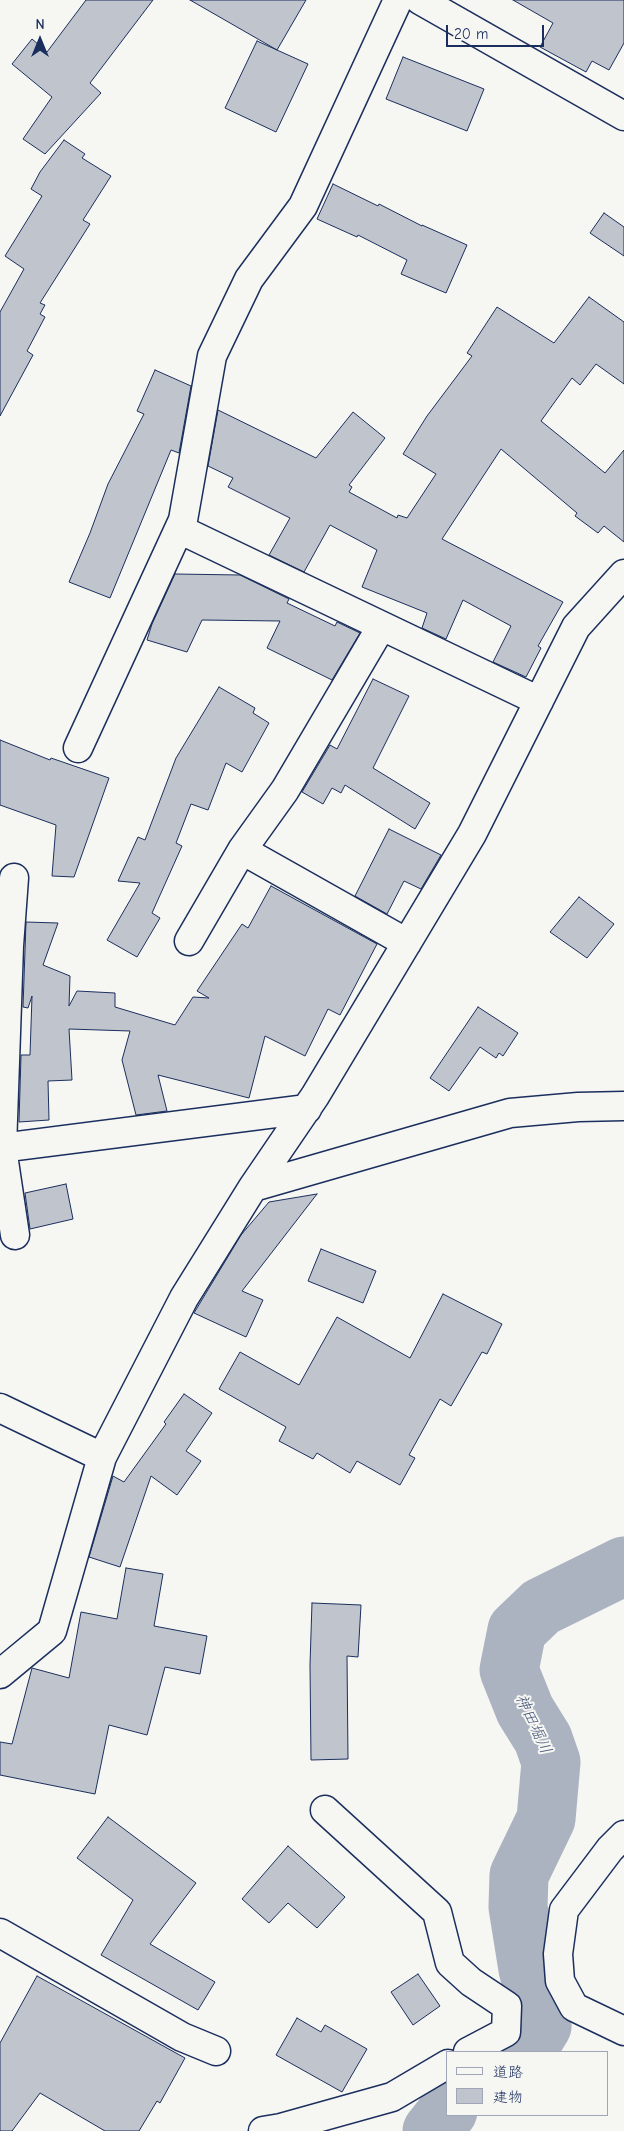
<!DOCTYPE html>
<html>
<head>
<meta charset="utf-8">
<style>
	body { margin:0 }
	#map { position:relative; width:624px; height:2131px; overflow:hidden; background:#f6f6f2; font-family:"Comic Neue","Klee One",sans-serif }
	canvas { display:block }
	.legend { position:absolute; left:446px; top:2051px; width:162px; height:65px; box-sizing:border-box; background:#f6f6f2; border:1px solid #9ea6b7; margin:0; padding:6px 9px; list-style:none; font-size:15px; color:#1b2f5e }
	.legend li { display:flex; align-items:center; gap:10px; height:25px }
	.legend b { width:25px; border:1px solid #9ea6b7 }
	.north { position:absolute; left:15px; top:15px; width:50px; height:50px; -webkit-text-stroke:4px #f6f6f2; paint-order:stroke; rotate:0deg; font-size:14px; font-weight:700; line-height:20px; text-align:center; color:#1b2f5e }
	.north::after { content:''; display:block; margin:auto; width:18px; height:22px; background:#1b2f5e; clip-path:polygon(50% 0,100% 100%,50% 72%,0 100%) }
	.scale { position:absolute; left:446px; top:25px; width:98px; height:22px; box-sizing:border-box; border:2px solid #1b2f5e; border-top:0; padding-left:6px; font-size:15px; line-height:18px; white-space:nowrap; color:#1b2f5e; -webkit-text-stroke:4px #f6f6f2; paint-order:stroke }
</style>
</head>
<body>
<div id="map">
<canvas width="624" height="2131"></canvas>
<ul class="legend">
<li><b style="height:6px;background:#f6f6f2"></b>道路</li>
<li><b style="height:14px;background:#c0c4cd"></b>建物</li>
</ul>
<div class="north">N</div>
<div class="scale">20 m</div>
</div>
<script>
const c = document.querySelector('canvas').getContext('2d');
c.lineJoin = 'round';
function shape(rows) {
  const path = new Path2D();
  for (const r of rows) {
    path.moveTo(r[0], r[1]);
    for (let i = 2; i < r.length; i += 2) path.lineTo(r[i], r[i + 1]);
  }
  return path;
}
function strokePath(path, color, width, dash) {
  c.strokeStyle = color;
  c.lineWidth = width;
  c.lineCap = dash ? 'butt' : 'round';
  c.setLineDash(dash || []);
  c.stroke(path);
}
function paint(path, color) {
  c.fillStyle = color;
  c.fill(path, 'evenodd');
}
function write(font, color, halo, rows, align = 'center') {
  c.font = font + ' "Comic Neue","Klee One",sans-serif';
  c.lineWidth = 4;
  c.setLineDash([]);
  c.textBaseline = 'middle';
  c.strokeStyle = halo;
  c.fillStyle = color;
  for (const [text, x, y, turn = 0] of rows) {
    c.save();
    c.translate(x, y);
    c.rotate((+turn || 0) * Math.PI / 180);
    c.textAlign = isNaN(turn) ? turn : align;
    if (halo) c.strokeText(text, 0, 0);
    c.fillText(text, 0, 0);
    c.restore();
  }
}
strokePath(shape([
	[526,2052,542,2026,528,1969,518,1907,519,1875,546,1819,551,1762,543,1739,525,1710,509,1670,517,1630,541,1607,624,1566],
	[432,2131,448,2111]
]), '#abb2c0', 59);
const building = shape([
	[86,0,153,0,90,83,101,93,45,154,23,139,52,97,12,64,32,39,47,52,86,0],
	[190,0,306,0,277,50,190,0],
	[513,0,624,0,624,43,609,70,592,61,586,72,540,47,553,23,513,0],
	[257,41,308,64,276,132,225,108,257,41],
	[403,57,484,89,467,131,386,99,403,57],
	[64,140,85,154,82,158,111,176,83,220,90,224,40,303,45,305,40,314,45,317,27,351,33,355,0,416,0,312,24,269,5,256,42,196,31,189,40,172,64,140],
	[333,184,378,206,379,204,422,226,422,225,467,245,446,293,401,274,407,260,358,235,357,237,317,219,333,184],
	[604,213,624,227,624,256,590,233,604,213],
	[589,297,624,322,624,384,596,364,580,385,572,378,541,421,605,473,624,450,624,542,604,526,598,533,575,516,577,513,501,449,442,539,563,602,538,646,541,648,526,677,493,662,511,626,463,600,446,639,422,628,427,613,362,587,377,550,330,525,304,572,269,555,290,518,228,487,233,478,208,466,218,410,316,458,353,412,385,438,349,485,352,487,349,492,397,518,398,515,407,518,436,474,403,454,427,416,472,356,467,353,497,307,554,343,589,297],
	[155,370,191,386,179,453,171,450,110,598,69,582,90,533,108,484,144,414,137,411,155,370],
	[175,574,240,575,289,599,287,603,335,626,337,622,360,633,332,680,267,648,280,621,202,620,187,652,147,640,152,624,175,574],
	[373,679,409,696,373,768,430,803,415,829,345,785,341,793,332,788,323,804,302,792,330,745,337,749,373,679],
	[219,687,255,708,253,713,269,723,242,772,226,763,208,810,191,804,176,843,182,846,152,913,160,918,137,957,107,940,140,883,118,881,138,837,145,840,176,758,219,687],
	[0,740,50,760,51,758,109,778,74,877,52,876,56,825,0,805,0,740],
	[389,829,441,855,421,889,404,881,387,914,355,896,389,829],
	[271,886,377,944,340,1015,328,1009,305,1056,265,1036,249,1098,158,1075,167,1111,136,1115,122,1060,130,1031,69,1029,72,1080,48,1081,49,1120,19,1122,21,1055,30,1055,32,996,28,1008,23,1007,26,922,58,923,43,965,70,976,69,1006,77,991,115,993,115,1007,175,1025,193,997,209,998,197,991,242,924,248,928,271,886],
	[579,897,614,924,587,958,550,932,579,897],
	[478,1007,518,1033,503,1056,499,1053,496,1058,480,1047,449,1091,430,1078,478,1007],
	[66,1184,73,1219,30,1229,25,1193,66,1184],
	[317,1194,242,1291,263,1300,246,1337,194,1313,241,1235,269,1202,317,1194],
	[321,1249,376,1271,363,1303,308,1281,321,1249],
	[443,1294,502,1324,487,1354,482,1352,451,1406,440,1399,409,1455,415,1458,400,1485,357,1461,350,1473,317,1453,313,1459,279,1441,286,1427,219,1389,240,1352,299,1385,337,1317,410,1358,443,1294],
	[184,1394,212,1413,186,1451,201,1461,177,1495,151,1476,120,1567,89,1557,113,1476,124,1482,166,1424,164,1422,184,1394],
	[126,1568,163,1574,154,1626,207,1636,200,1674,165,1667,147,1735,109,1725,95,1794,0,1775,0,1742,12,1744,32,1668,69,1678,81,1612,117,1619,126,1568],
	[312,1603,361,1605,358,1657,347,1656,348,1759,311,1760,310,1665,312,1603],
	[108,1817,196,1883,150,1944,215,1982,198,2010,101,1955,133,1900,77,1858,108,1817],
	[288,1846,345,1897,317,1928,288,1903,269,1923,242,1899,288,1846],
	[418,1974,440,2006,413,2025,391,1992,418,1974],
	[37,1976,185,2058,160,2103,157,2101,139,2131,105,2131,40,2093,12,2131,0,2131,0,2043,37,1976],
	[297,2018,321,2032,325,2025,367,2049,342,2092,276,2055,297,2018]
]);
paint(building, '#c0c4cd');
strokePath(building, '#1b2f5e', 1);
const minor = shape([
	[420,0,624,116],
	[179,529,539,701],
	[78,748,183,520,212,356,249,279,303,206,398,0],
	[242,850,407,943],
	[14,878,9,946,2,1148,15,1235],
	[189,941,242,850,285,790,381,627],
	[0,1148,307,1109],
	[253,1187,510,1113,578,1107,624,1106],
	[0,1408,102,1457],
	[0,1674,52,1631,102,1457,184,1298,253,1187,315,1096,472,834,576,627,624,574],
	[325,1810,437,1912,450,1963,471,1982,507,2006,506,2032,468,2052],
	[624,1835,610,1849,564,1910,558,1954,560,1981,574,2007,624,2031],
	[0,1933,182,2037,216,2051],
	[263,2131,281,2128,392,2097,448,2064]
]);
strokePath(minor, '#1b2f5e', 31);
strokePath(minor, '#f6f6f2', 28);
write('italic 16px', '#46567b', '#f6f6f2', [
	["神田堀川",533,1724,65]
]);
</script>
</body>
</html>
